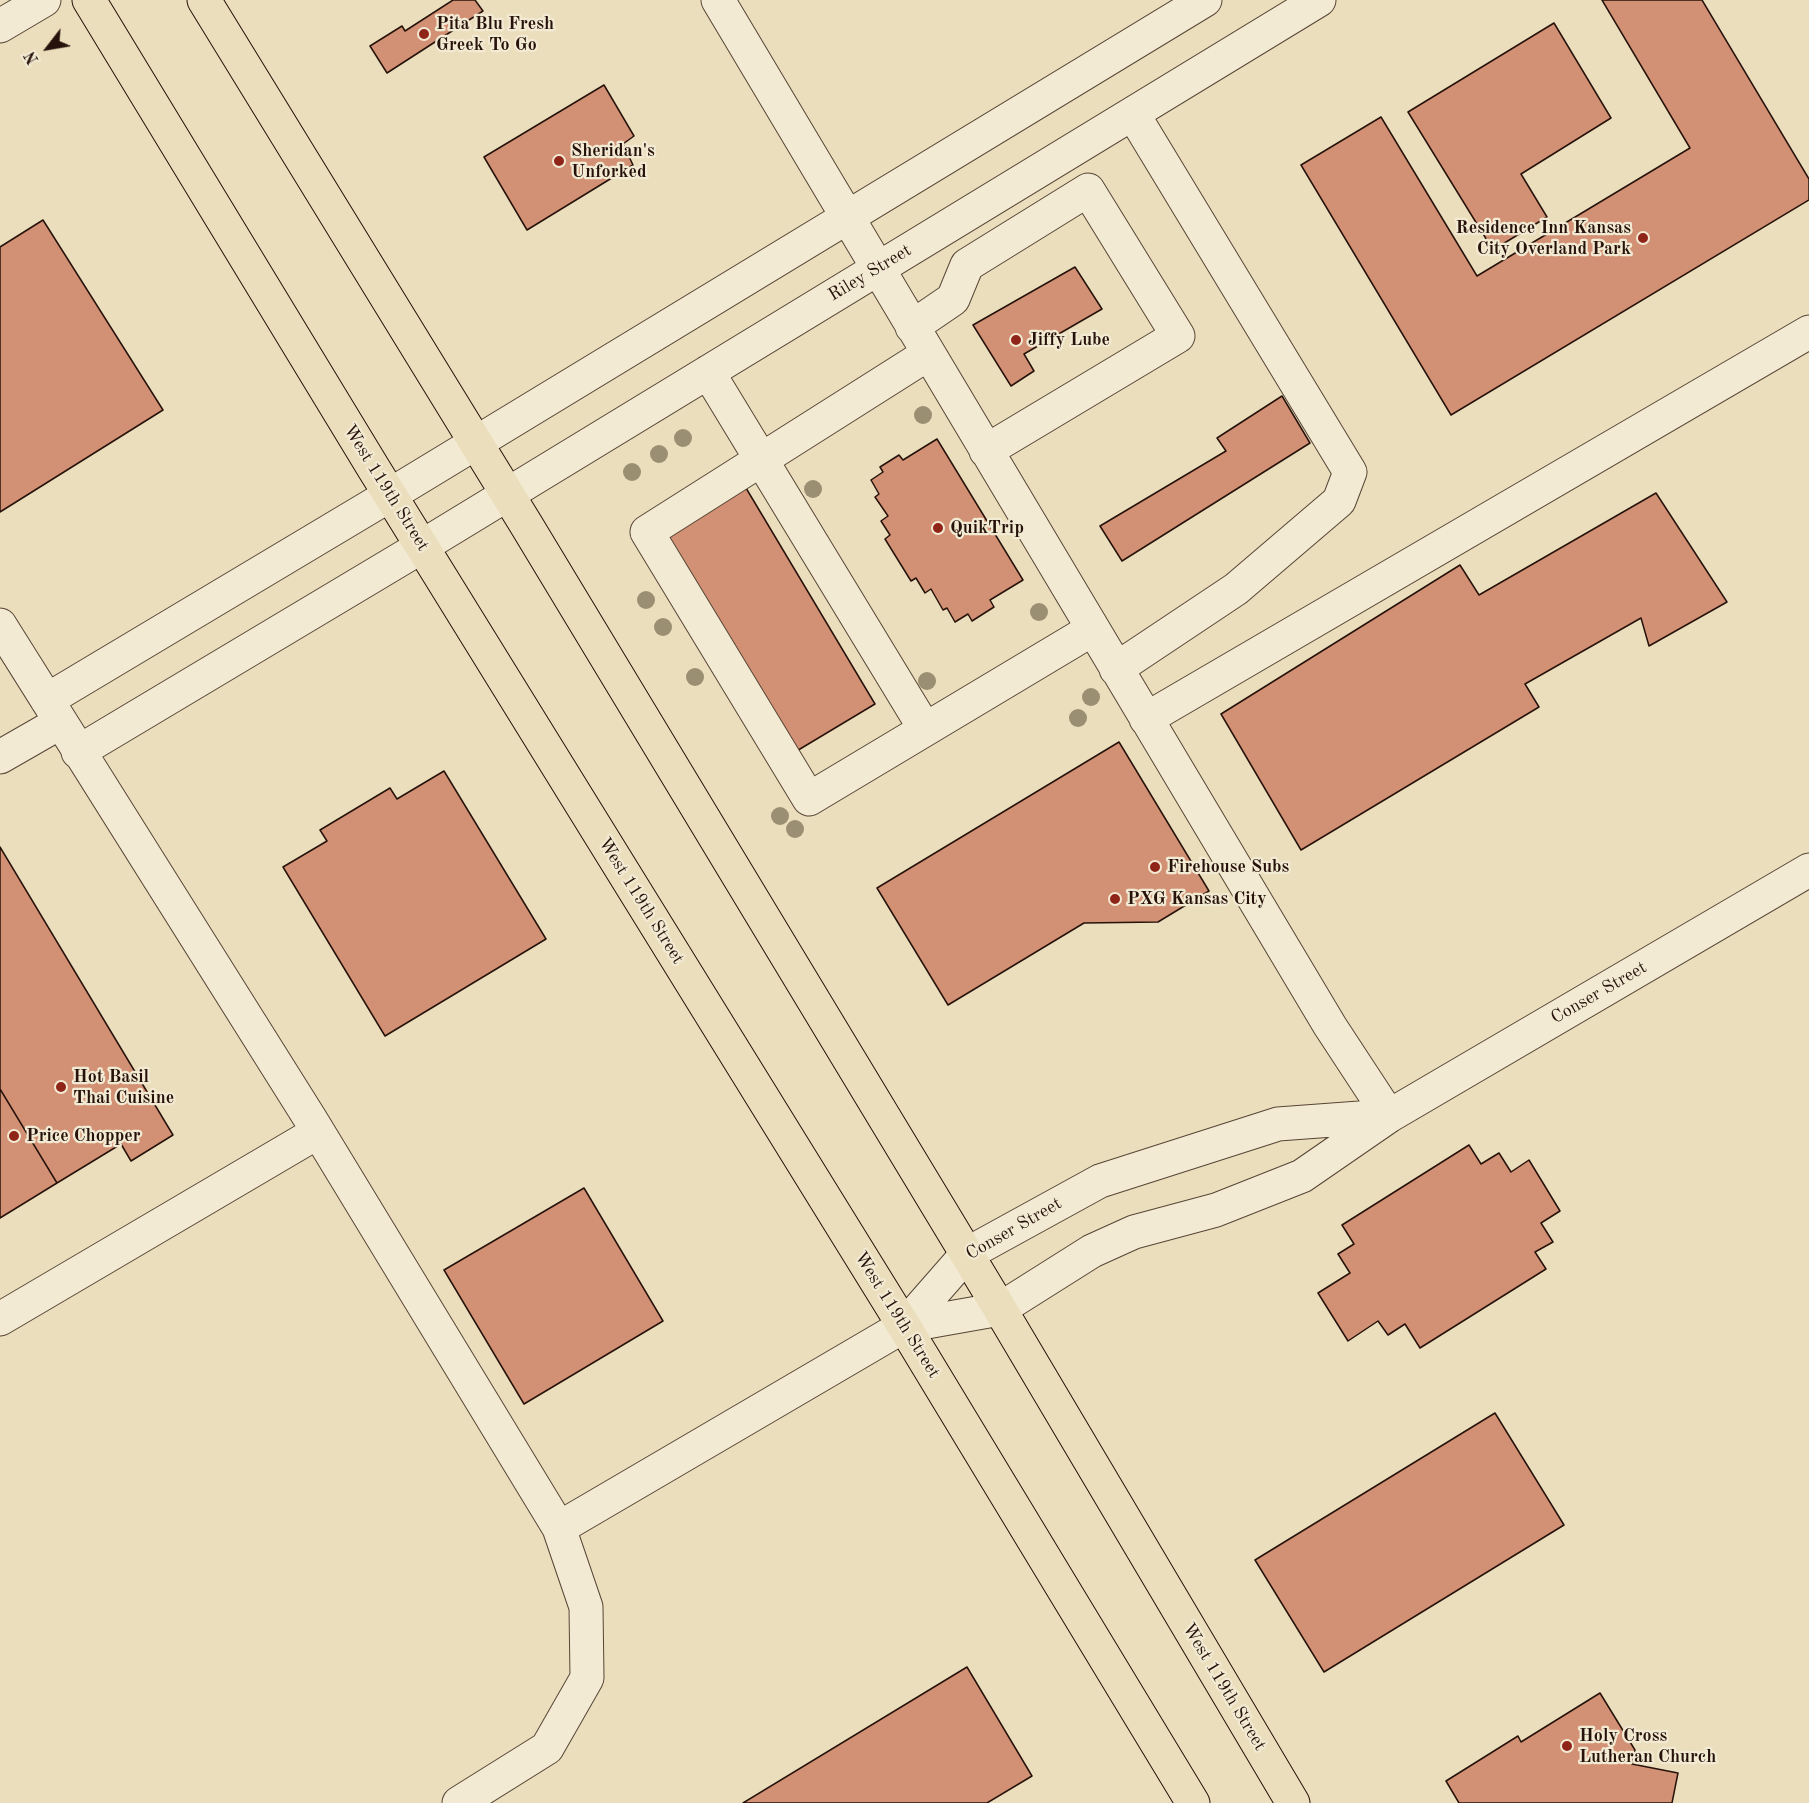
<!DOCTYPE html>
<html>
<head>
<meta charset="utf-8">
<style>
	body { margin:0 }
	#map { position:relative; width:1809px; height:1803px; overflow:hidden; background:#ebdebc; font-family:"Old Standard TT",serif }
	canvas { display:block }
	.north { position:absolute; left:18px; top:18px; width:60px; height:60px; -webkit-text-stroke:4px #f2ead3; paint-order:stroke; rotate:239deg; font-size:16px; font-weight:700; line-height:24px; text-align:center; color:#26120a }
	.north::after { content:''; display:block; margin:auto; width:21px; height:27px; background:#26120a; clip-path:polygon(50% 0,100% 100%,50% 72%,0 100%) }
</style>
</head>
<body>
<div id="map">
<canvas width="1809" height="1803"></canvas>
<div class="north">N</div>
</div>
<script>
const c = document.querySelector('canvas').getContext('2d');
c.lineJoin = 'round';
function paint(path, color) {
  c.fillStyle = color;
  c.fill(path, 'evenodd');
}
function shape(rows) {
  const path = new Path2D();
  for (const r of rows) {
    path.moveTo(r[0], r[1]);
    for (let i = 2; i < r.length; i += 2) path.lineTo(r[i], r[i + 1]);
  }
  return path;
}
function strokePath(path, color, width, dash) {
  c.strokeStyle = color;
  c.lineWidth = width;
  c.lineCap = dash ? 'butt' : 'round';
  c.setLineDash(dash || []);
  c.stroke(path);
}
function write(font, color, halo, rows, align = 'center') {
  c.font = font + ' "Old Standard TT",serif';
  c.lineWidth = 4.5;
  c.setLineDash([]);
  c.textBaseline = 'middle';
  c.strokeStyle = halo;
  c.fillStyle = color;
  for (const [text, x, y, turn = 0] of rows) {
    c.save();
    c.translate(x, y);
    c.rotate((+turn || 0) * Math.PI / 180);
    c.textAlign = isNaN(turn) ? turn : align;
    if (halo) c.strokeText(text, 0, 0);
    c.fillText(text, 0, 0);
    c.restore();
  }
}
const building = shape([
	[453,0,475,0,483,11,387,73,370,46,402,26,405,31,453,0],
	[1602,0,1702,0,1809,179,1809,200,1451,415,1301,165,1381,117,1477,276,1690,148,1602,0],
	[1554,23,1611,118,1521,174,1547,217,1493,250,1408,112,1554,23],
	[604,85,634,136,623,144,633,165,527,230,484,157,604,85],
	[43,220,163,410,0,512,0,247,43,220],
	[1075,267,1102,309,1024,354,1034,371,1011,386,973,325,1075,267],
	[1282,396,1310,443,1122,561,1100,526,1226,451,1217,438,1282,396],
	[937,439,1023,580,990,600,994,607,972,621,968,614,955,622,947,608,943,610,931,589,925,593,916,578,911,581,885,539,890,535,881,521,888,516,875,497,879,494,871,480,883,472,880,467,899,455,903,460,937,439],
	[746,488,875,704,795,752,666,535,746,488],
	[1656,493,1727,602,1649,646,1641,618,1525,684,1539,707,1301,850,1221,714,1460,565,1479,595,1656,493],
	[1119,742,1209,891,1158,922,1084,923,948,1005,877,888,1119,742],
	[444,771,546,939,385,1036,283,867,327,841,320,830,390,788,397,799,444,771],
	[0,847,173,1135,131,1161,121,1144,57,1183,0,1089,0,847],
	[0,1089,57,1183,0,1218,0,1089],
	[1469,1145,1481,1164,1499,1153,1511,1172,1529,1160,1560,1211,1541,1223,1553,1242,1535,1252,1546,1269,1420,1348,1405,1324,1388,1335,1378,1321,1348,1341,1318,1293,1350,1273,1338,1254,1354,1244,1342,1225,1469,1145],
	[584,1188,663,1321,524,1404,444,1270,584,1188],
	[1495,1413,1564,1525,1324,1672,1255,1560,1495,1413],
	[967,1667,1032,1776,987,1803,743,1803,967,1667],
	[1600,1693,1635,1750,1632,1764,1678,1773,1672,1803,1459,1803,1446,1781,1518,1736,1521,1742,1600,1693]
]);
paint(building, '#d29174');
strokePath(building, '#26120a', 1.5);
const minor = shape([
	[718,0,1330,1026,1389,1116],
	[0,26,44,0],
	[912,327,953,299,967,265,1088,190,1178,336,986,451],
	[928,354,647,532,809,799,1093,629],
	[708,372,925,729],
	[0,625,311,1120,559,1528,586,1607,587,1678,547,1748,459,1803],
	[1116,669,1236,589,1339,501,1350,472,1133,114],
	[47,700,390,495,1205,0],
	[1146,719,1809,332],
	[78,752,421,547,1319,0],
	[0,757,61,722],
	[0,1319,318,1132],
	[904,1326,1000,1309,1092,1251,1134,1232,1216,1210,1302,1176,1389,1116,1809,870],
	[559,1528,904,1326,967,1254,1100,1181,1278,1124,1387,1116]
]);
const major = shape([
	[89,0,374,469,904,1326,1193,1803],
	[204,0,527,526,1000,1309,1293,1803]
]);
strokePath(minor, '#574536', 35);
strokePath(major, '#26120a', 35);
strokePath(minor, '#f2ead3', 33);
strokePath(major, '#ebdebc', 33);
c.fillStyle = '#9b8f73';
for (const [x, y] of [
	[923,415],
	[683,438],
	[659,454],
	[632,472],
	[813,489],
	[646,600],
	[1039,612],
	[663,627],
	[695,677],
	[927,681],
	[1091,697],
	[1078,718],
	[780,816],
	[795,829]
]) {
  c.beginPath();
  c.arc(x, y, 9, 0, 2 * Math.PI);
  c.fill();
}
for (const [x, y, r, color] of [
	[424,34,6,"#8f2418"],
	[559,161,6,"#8f2418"],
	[1643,238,6,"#8f2418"],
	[1016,340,6,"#8f2418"],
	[938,528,6,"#8f2418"],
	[1155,867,6,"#8f2418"],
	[1115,899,6,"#8f2418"],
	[61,1087,6,"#8f2418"],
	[14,1136,6,"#8f2418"],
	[1567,1746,6,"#8f2418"]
]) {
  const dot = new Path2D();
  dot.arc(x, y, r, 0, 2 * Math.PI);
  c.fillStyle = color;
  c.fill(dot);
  strokePath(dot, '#f2ead3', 2);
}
write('bold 18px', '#26120a', '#f2ead3', [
	["Pita Blu Fresh",436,24],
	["Greek To Go",436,45],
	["Sheridan's",571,151],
	["Unforked",571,172],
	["Residence Inn Kansas",1631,228,"right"],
	["City Overland Park",1631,249,"right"],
	["Jiffy Lube",1028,340],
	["QuikTrip",950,528],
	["Firehouse Subs",1167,867],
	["PXG Kansas City",1127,899],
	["Hot Basil",73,1077],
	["Thai Cuisine",73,1098],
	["Price Chopper",26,1136],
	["Holy Cross",1579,1736],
	["Lutheran Church",1579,1757]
], 'left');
write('18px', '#26120a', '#f2ead3', [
	["Riley Street",870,273,-31],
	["West 119th Street",386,488,58],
	["West 119th Street",641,901,58],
	["Conser Street",1599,993,-30],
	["Conser Street",1014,1229,-30],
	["West 119th Street",897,1315,58],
	["West 119th Street",1224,1687,59]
]);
</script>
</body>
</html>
